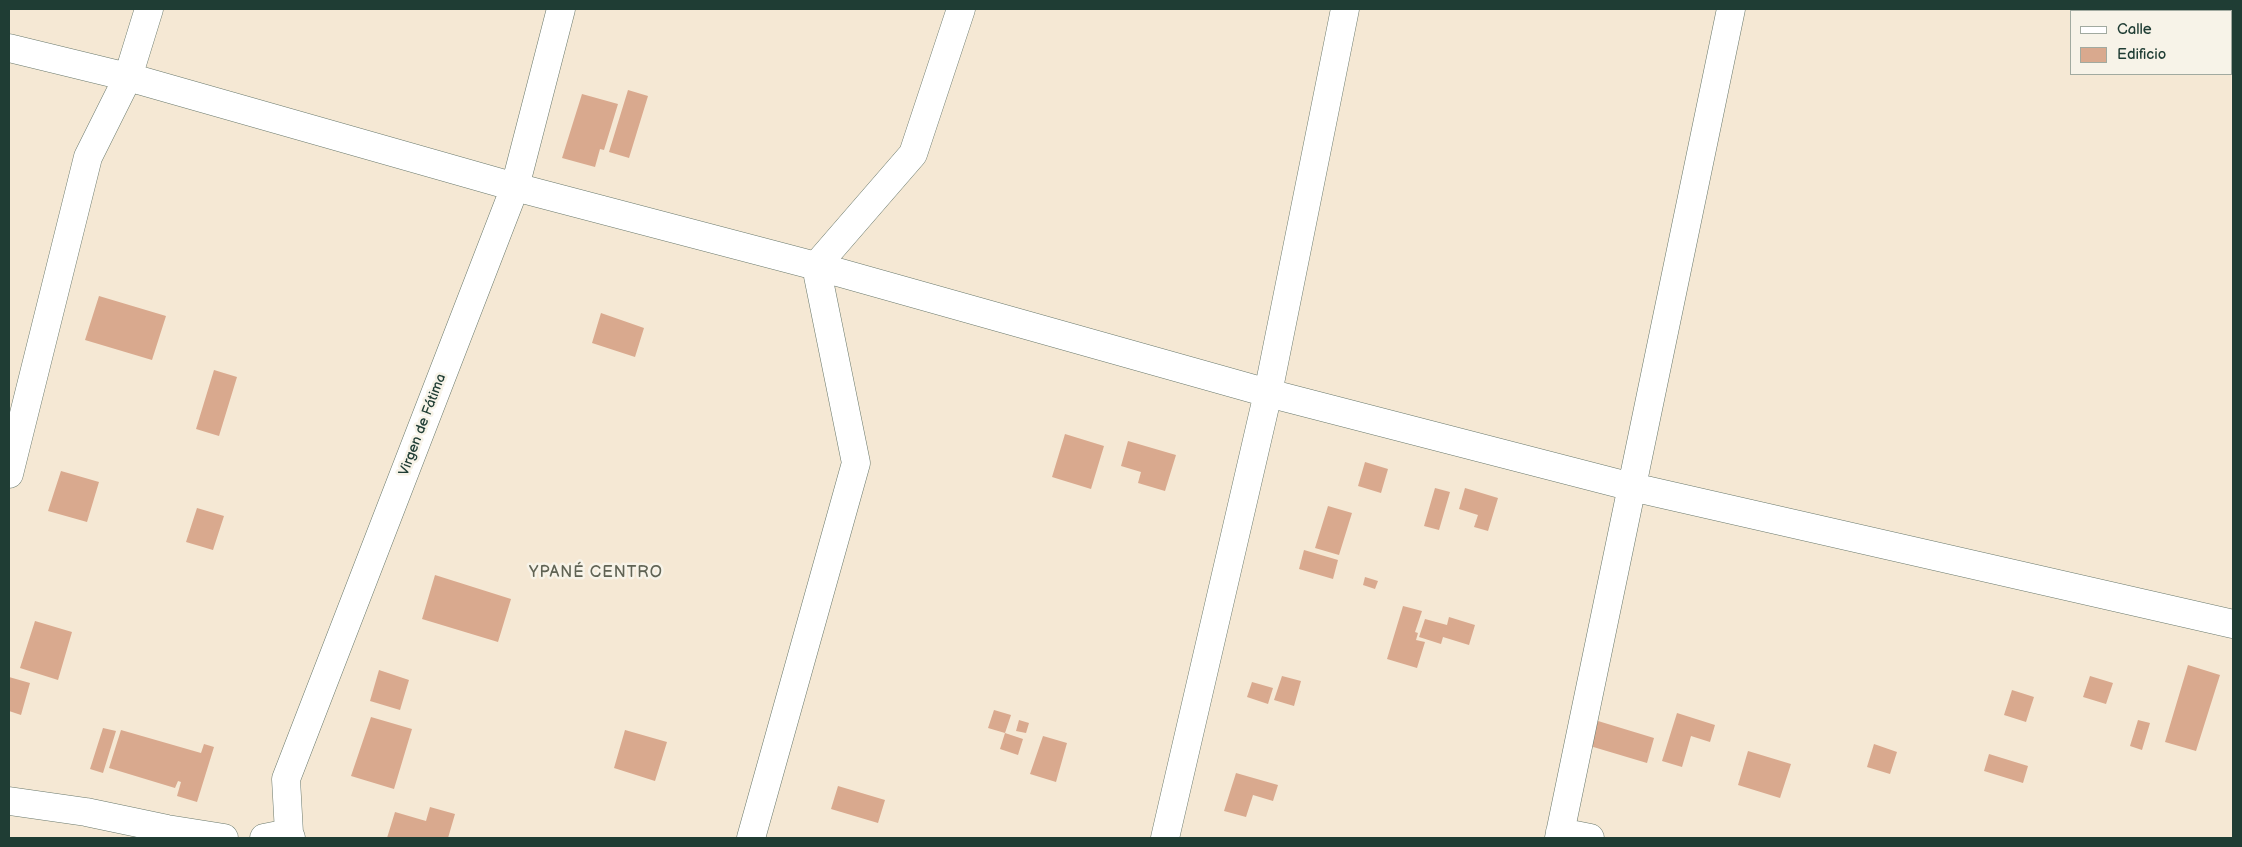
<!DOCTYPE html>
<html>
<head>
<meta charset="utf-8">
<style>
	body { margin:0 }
	#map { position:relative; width:2242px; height:847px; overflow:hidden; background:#f5e8d4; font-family:"Balsamiq Sans",sans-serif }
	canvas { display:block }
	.frame { position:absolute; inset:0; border:10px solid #1f3d34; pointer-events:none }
	.legend { position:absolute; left:2070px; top:10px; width:162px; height:65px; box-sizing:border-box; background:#f7f3e8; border:1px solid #a1aaa0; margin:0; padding:6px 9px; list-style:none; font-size:15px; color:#1f3d34 }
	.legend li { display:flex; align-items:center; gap:10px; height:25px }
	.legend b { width:25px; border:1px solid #a1aaa0 }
</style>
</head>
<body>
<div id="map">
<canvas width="2242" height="847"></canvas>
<div class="frame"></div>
<ul class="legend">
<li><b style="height:6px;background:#fff"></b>Calle</li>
<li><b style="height:14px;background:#d9a98e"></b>Edificio</li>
</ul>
</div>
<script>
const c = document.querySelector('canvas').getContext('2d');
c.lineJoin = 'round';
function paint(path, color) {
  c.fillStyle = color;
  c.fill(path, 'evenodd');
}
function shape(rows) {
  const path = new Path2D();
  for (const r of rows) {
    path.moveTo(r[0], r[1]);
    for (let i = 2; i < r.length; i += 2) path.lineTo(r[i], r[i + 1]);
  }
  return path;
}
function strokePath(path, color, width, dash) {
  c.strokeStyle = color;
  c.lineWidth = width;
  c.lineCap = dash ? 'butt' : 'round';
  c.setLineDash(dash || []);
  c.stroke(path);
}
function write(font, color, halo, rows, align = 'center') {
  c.font = font + ' "Balsamiq Sans",sans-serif';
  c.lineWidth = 5;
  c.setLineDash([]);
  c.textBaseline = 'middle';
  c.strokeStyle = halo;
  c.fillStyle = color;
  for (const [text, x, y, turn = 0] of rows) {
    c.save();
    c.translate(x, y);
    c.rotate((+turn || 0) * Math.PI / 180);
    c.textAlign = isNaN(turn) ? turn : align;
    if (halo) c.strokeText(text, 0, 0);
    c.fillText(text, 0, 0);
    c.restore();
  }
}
paint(shape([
	[628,90,648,96,629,158,609,152],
	[582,94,618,104,604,150,600,149,595,167,562,158],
	[99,296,166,316,152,360,85,340],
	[601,313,644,328,635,357,592,343],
	[214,370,237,377,219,436,196,429],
	[1065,434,1104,446,1091,489,1052,477],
	[1128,441,1176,455,1165,491,1138,483,1141,472,1121,466],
	[1365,462,1388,469,1381,493,1358,486],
	[61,471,99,482,87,522,48,511],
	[1435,488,1450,492,1439,530,1424,526],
	[1465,488,1498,498,1488,531,1474,527,1478,515,1459,509],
	[1328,506,1352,513,1339,555,1315,548],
	[197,508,224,516,213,550,186,542],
	[1304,550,1338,560,1333,579,1299,569],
	[435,575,511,599,498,642,422,619],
	[1365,577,1378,581,1375,589,1363,585],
	[1403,606,1422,611,1415,632,1418,633,1416,640,1425,642,1417,668,1387,659],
	[1449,617,1475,625,1469,645,1443,637,1441,644,1419,637,1425,619,1447,625],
	[35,621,72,632,58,680,20,668],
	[2188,665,2220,675,2196,751,2165,742],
	[379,670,409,680,400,710,370,701],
	[1282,676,1301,681,1294,706,1274,700],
	[2090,676,2113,683,2106,704,2083,697],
	[9,677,30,683,21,715,9,711],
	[1252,682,1273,688,1268,704,1247,697],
	[2012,690,2034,697,2026,722,2004,715],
	[994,710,1011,715,1005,733,988,728],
	[1677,713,1715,725,1710,742,1691,736,1682,767,1662,761],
	[371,717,412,729,394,789,351,776],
	[1019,720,1029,723,1026,733,1016,731],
	[2138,720,2150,723,2142,750,2130,746],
	[1598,721,1654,738,1647,763,1590,746],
	[103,728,116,731,103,773,90,769],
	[121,730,201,753,204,744,214,747,197,802,177,796,181,782,178,781,175,788,109,768],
	[625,730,667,742,655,781,614,768],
	[1005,733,1023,739,1018,755,1000,749],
	[1043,736,1067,743,1056,782,1030,774],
	[1874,744,1897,752,1890,774,1867,767],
	[1748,751,1791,764,1780,798,1738,785],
	[1989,754,2028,766,2023,783,1984,771],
	[1236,773,1278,785,1273,801,1253,795,1246,817,1224,811],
	[838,786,885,800,878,823,831,809],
	[430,807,455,814,448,838,387,838,395,812,426,821]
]), '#d9a98e');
const minor = shape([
	[9,48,128,77,515,187,816,266,1268,393,1632,487,2233,624],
	[9,474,88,157,128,77,149,9],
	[9,801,86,812,167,829,224,838],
	[1560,832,1590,838],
	[264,838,289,833],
	[291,838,289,833,286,779,515,187,561,9],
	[751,838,856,463,816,266,913,154,961,9],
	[1165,838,1268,393,1345,9],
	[1559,838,1731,9]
]);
strokePath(minor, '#6a796c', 29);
strokePath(minor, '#fff', 28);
write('14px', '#1f3d34', '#f7f3e8', [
	["Virgen de Fátima",423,425,-69]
]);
c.letterSpacing = '1px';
write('16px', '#606354', '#f7f3e8', [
	["YPANÉ CENTRO",596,573]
]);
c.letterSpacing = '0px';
</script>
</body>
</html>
